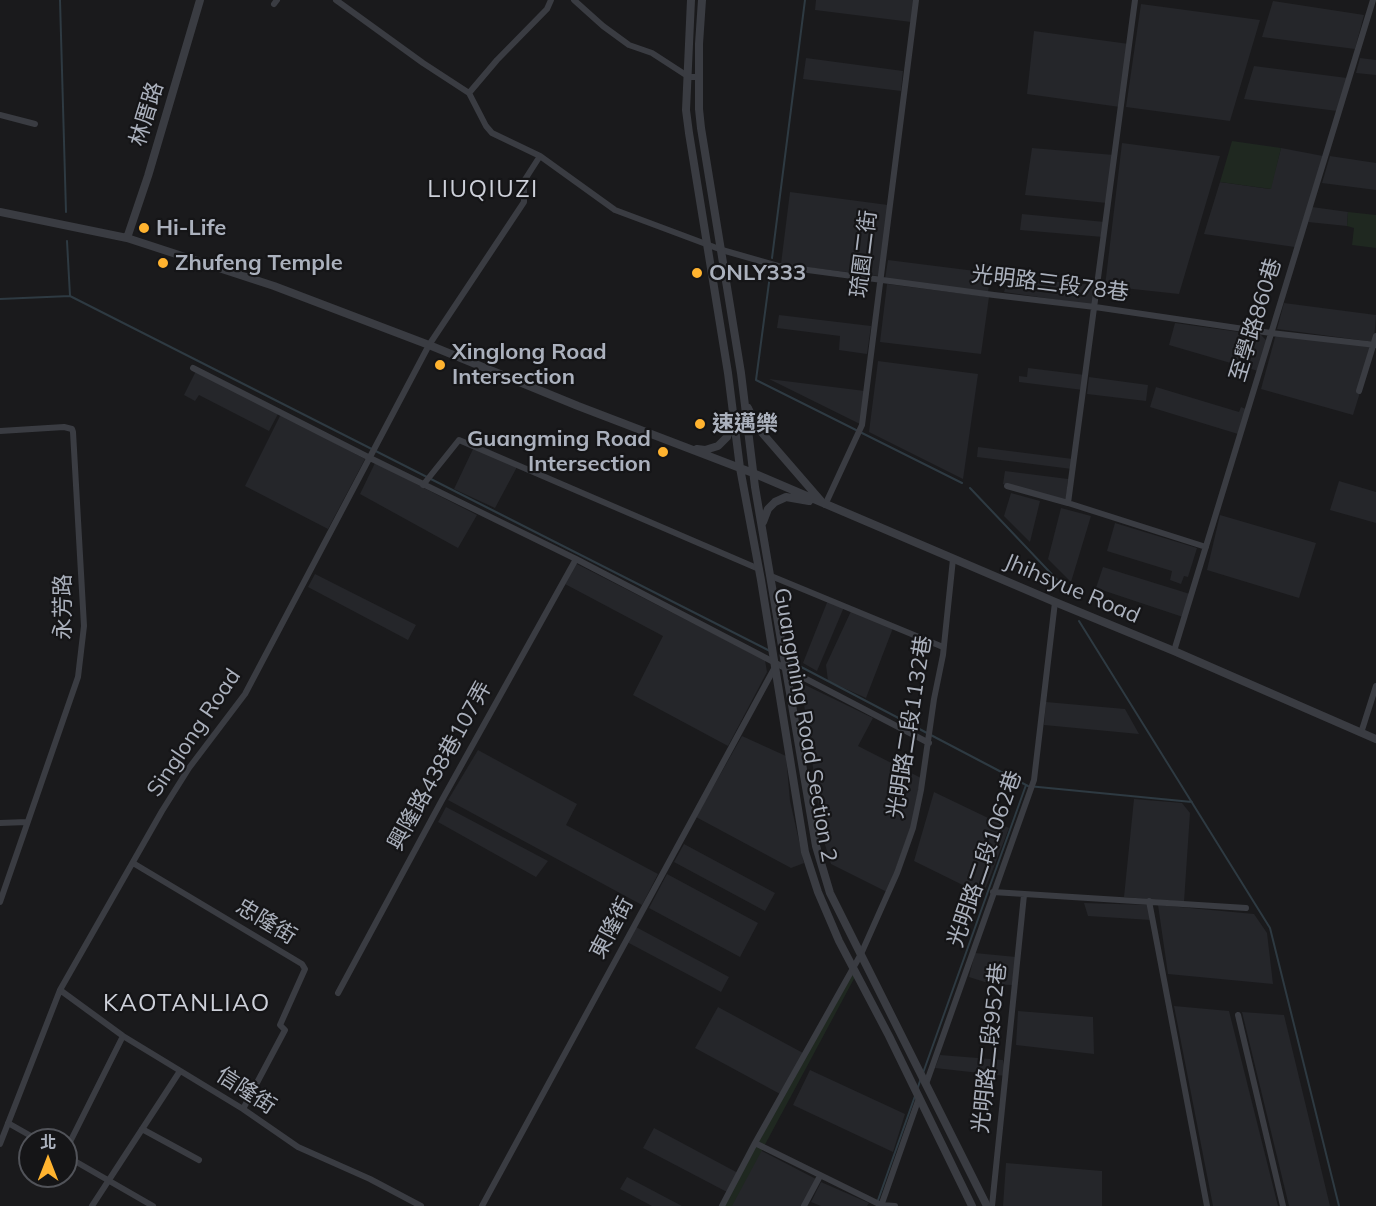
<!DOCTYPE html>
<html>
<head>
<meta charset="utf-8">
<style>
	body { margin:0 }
	#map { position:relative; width:1376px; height:1206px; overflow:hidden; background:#1a1a1c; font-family:Mulish,"Noto Sans TC",sans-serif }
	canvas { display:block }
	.north { position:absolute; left:18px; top:1128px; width:60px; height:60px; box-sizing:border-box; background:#151517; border:2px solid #515359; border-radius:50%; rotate:0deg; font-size:16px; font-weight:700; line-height:24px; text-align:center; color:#abb1bd }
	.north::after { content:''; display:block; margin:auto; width:21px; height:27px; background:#ffb32f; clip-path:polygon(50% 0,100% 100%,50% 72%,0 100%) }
</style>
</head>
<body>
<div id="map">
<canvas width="1376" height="1206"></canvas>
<div class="north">北</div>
</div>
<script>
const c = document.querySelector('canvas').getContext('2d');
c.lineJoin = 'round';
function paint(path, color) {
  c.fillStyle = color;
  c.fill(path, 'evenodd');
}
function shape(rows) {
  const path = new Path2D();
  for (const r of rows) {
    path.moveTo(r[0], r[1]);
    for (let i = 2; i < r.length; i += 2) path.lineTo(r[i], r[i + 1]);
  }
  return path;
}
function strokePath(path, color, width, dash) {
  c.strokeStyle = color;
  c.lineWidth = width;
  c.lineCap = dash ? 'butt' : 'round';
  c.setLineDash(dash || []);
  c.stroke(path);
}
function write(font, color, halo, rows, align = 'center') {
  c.font = font + ' Mulish,"Noto Sans TC",sans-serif';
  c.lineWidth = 4.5;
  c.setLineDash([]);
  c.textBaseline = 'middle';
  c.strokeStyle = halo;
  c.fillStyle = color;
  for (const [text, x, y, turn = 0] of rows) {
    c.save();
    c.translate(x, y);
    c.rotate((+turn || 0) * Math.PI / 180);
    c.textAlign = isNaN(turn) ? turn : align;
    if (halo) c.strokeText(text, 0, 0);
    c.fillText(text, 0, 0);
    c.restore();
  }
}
paint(shape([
	[816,0,914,0,911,22,815,10],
	[1273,1,1364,15,1355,49,1262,37],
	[1141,4,1260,20,1230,121,1126,107],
	[1034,31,1129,44,1120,107,1027,94],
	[806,58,903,71,901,91,803,79],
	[1360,58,1376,60,1376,75,1356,73],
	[1254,66,1347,78,1337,111,1244,99],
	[1122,143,1220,156,1179,294,1105,286],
	[1032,148,1114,155,1107,203,1025,195],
	[1281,148,1323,156,1295,247,1204,234,1220,182,1270,189],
	[1330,156,1376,163,1376,190,1322,183],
	[790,192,888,205,879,276,781,264],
	[1312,207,1348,212,1347,226,1308,222],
	[1022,214,1105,222,1103,237,1020,230],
	[888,260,991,273,988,292,885,279],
	[1009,278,1096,285,1093,305,1004,292],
	[887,284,989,297,981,354,880,342],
	[1284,303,1376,315,1374,342,1277,329],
	[779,315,871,326,867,354,839,350,840,336,777,328],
	[1175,323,1261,335,1267,341,1258,371,1169,345],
	[1276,334,1374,347,1353,415,1261,389],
	[878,361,978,374,963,479,869,432],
	[1028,368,1085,375,1083,390,1019,382,1019,376,1027,377],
	[197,369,279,412,269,431,199,395,195,401,184,395],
	[1089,377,1148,385,1146,401,1087,394],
	[769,379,865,391,860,424],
	[1156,387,1239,412,1241,407,1246,409,1238,434,1150,407],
	[281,414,365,459,328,529,245,486],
	[474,447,517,467,495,508,454,489],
	[978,447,1073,459,1072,469,977,457],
	[375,463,477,515,458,548,360,494],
	[1005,471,1068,479,1066,502,1003,484],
	[1339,481,1376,492,1376,523,1330,510],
	[1011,493,1040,501,1030,542,1004,516],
	[1061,508,1091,516,1071,582,1048,559],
	[1220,515,1316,543,1299,598,1207,570],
	[1115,523,1197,548,1188,577,1184,576,1181,584,1170,580,1172,571,1107,551],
	[575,563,765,660,767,672,728,746,633,695,663,636,565,584],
	[1103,567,1190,594,1183,617,1096,588],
	[315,574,416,625,408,640,308,587],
	[828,600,844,607,817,671,803,663],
	[852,609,893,628,866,698,828,681,826,665],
	[801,683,873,718,858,746,921,778,911,827,887,892,831,864,823,838],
	[1046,702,1125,709,1139,734,1044,725],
	[742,736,786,756,790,801,804,863,791,868,696,817],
	[478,750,577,804,566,825,658,874,642,905,448,800],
	[934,792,1009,828,983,895,914,861],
	[1134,799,1182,803,1190,813,1184,902,1124,897],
	[446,807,548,861,536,877,438,822],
	[684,844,775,893,765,911,674,862],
	[667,874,758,923,740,957,649,908],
	[1084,903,1148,905,1151,920,1088,916],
	[1158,905,1254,914,1267,933,1273,984,1168,974],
	[636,927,729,977,721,992,627,942],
	[975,953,1016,957,1012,985,991,984,969,977],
	[1174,1006,1229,1011,1278,1206,1213,1206],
	[718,1007,803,1053,782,1095,695,1048],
	[1018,1011,1093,1017,1094,1054,1016,1045],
	[1242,1012,1284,1015,1330,1206,1289,1206],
	[940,1055,1003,1060,1006,1076,935,1068],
	[810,1070,905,1114,893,1152,793,1105],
	[654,1128,738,1173,727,1192,643,1148],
	[760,1150,816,1179,802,1206,731,1206],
	[1006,1163,1102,1171,1102,1206,1003,1206],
	[627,1177,682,1206,652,1206,620,1189],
	[821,1182,869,1203,867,1206,821,1206,811,1202]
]), '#25262a');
paint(shape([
	[1232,141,1281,148,1271,189,1220,182],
	[1348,212,1376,215,1376,248,1352,245,1354,228,1347,226],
	[853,968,856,975,732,1206,722,1206]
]), '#1f2820');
strokePath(shape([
	[60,0,66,212],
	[67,241,70,296],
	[772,258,805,0],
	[770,275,756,380,962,483],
	[0,299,70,296,770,651],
	[970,488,1062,585],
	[1079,621,1270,928,1339,1206],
	[786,659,1028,786,1192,802],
	[923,1073,1026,785],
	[917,1090,921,1078],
	[877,1203,915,1096]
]), '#2e3a42', 2);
strokePath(shape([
	[336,0,423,63,469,93],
	[574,0,603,26,629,45,652,53,689,77,699,77],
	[274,4,277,0],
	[469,93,486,126,492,133,540,156,615,210,722,250,778,266,994,295,1095,307,1271,333,1376,345],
	[469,93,497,60,547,9,551,0],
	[0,115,35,124],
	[193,368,370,458,576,559,929,743],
	[1359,391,1376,336],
	[0,431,64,427,72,429,73,432,84,626,78,677,0,902],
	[423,485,459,440,759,569],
	[1007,486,1068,503,1206,547],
	[1068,503,1135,0],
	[825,505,862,425,916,0],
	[771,576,943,647],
	[1174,651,1373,0],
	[1361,733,1376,686],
	[0,823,27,822],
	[133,863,302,964,305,969,280,1025,285,1030,243,1109],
	[993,892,1246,908],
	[1149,901,1207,1206],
	[60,990,123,1036,243,1109,298,1147,370,1179,421,1206],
	[338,993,442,800,576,559],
	[1238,1015,1283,1206],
	[926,1084,1034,780,1055,602],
	[8,1123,38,1140],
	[142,1129,199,1160],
	[755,1143,881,1205,895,1206],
	[0,1144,60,990,162,811,189,768,245,694,429,345,524,202,524,181,540,156],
	[66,1150,123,1036],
	[66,1156,153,1206],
	[92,1206,180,1071],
	[482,1206,775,667],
	[722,1206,755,1143,861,954,897,873,913,828,921,790,934,699,943,655,953,559],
	[804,1206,820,1176],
	[881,1206,919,1098],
	[992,1206,1024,895]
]), '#3a3c42', 6);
strokePath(shape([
	[691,0,686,110,689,133,728,373,740,468,761,580,805,852,818,892,839,941,889,1036,972,1206],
	[702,0,699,44,699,109,701,128,741,373,755,487,816,846,830,893,987,1206],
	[0,212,127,238,274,286,429,345,578,406,753,473,1055,602,1174,651,1376,739],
	[127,238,148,176,200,0],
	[748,408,757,427,822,502],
	[697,449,705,450,718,446,727,437,732,421],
	[763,522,768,509,775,502,786,497,809,501]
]), '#3a3c42', 8);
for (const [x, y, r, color] of [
	[144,228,6,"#ffb32f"],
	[163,263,6,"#ffb32f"],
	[697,273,6,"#ffb32f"],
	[440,365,6,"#ffb32f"],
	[700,424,6,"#ffb32f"],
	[663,452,6,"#ffb32f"]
]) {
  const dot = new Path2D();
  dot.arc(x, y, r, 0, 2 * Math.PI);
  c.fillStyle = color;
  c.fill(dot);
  strokePath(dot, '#151517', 2);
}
write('22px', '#abb1bd', '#151517', [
	["林厝路",147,114,-73],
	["琉園二街",864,254,-83],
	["光明路三段78巷",1050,284,7],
	["至學路860巷",1256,320,-73],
	["Jhihsyue Road",1072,589,23],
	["永芳路",63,607,-90],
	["Guangming Road Section 2",805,725,80],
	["光明路二段1132巷",910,727,-81],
	["Singlong Road",194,733,-56],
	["興隆路438巷107弄",440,766,-61],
	["光明路二段1062巷",985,859,-71],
	["忠隆街",266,922,31],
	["東隆街",612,928,-62],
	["光明路二段952巷",990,1048,-84],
	["信隆街",246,1091,33]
]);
write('bold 22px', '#abb1bd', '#151517', [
	["Hi-Life",156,228],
	["Zhufeng Temple",175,263],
	["ONLY333",709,273],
	["Xinglong Road",452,352],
	["Intersection",452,377],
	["速邁樂",712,424],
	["Guangming Road",651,439,"right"],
	["Intersection",651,464,"right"]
], 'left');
c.letterSpacing = '1.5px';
write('24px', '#cdd0d9', '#151517', [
	["LIUQIUZI",483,190],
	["KAOTANLIAO",187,1004]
]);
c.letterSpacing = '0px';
</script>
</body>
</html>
